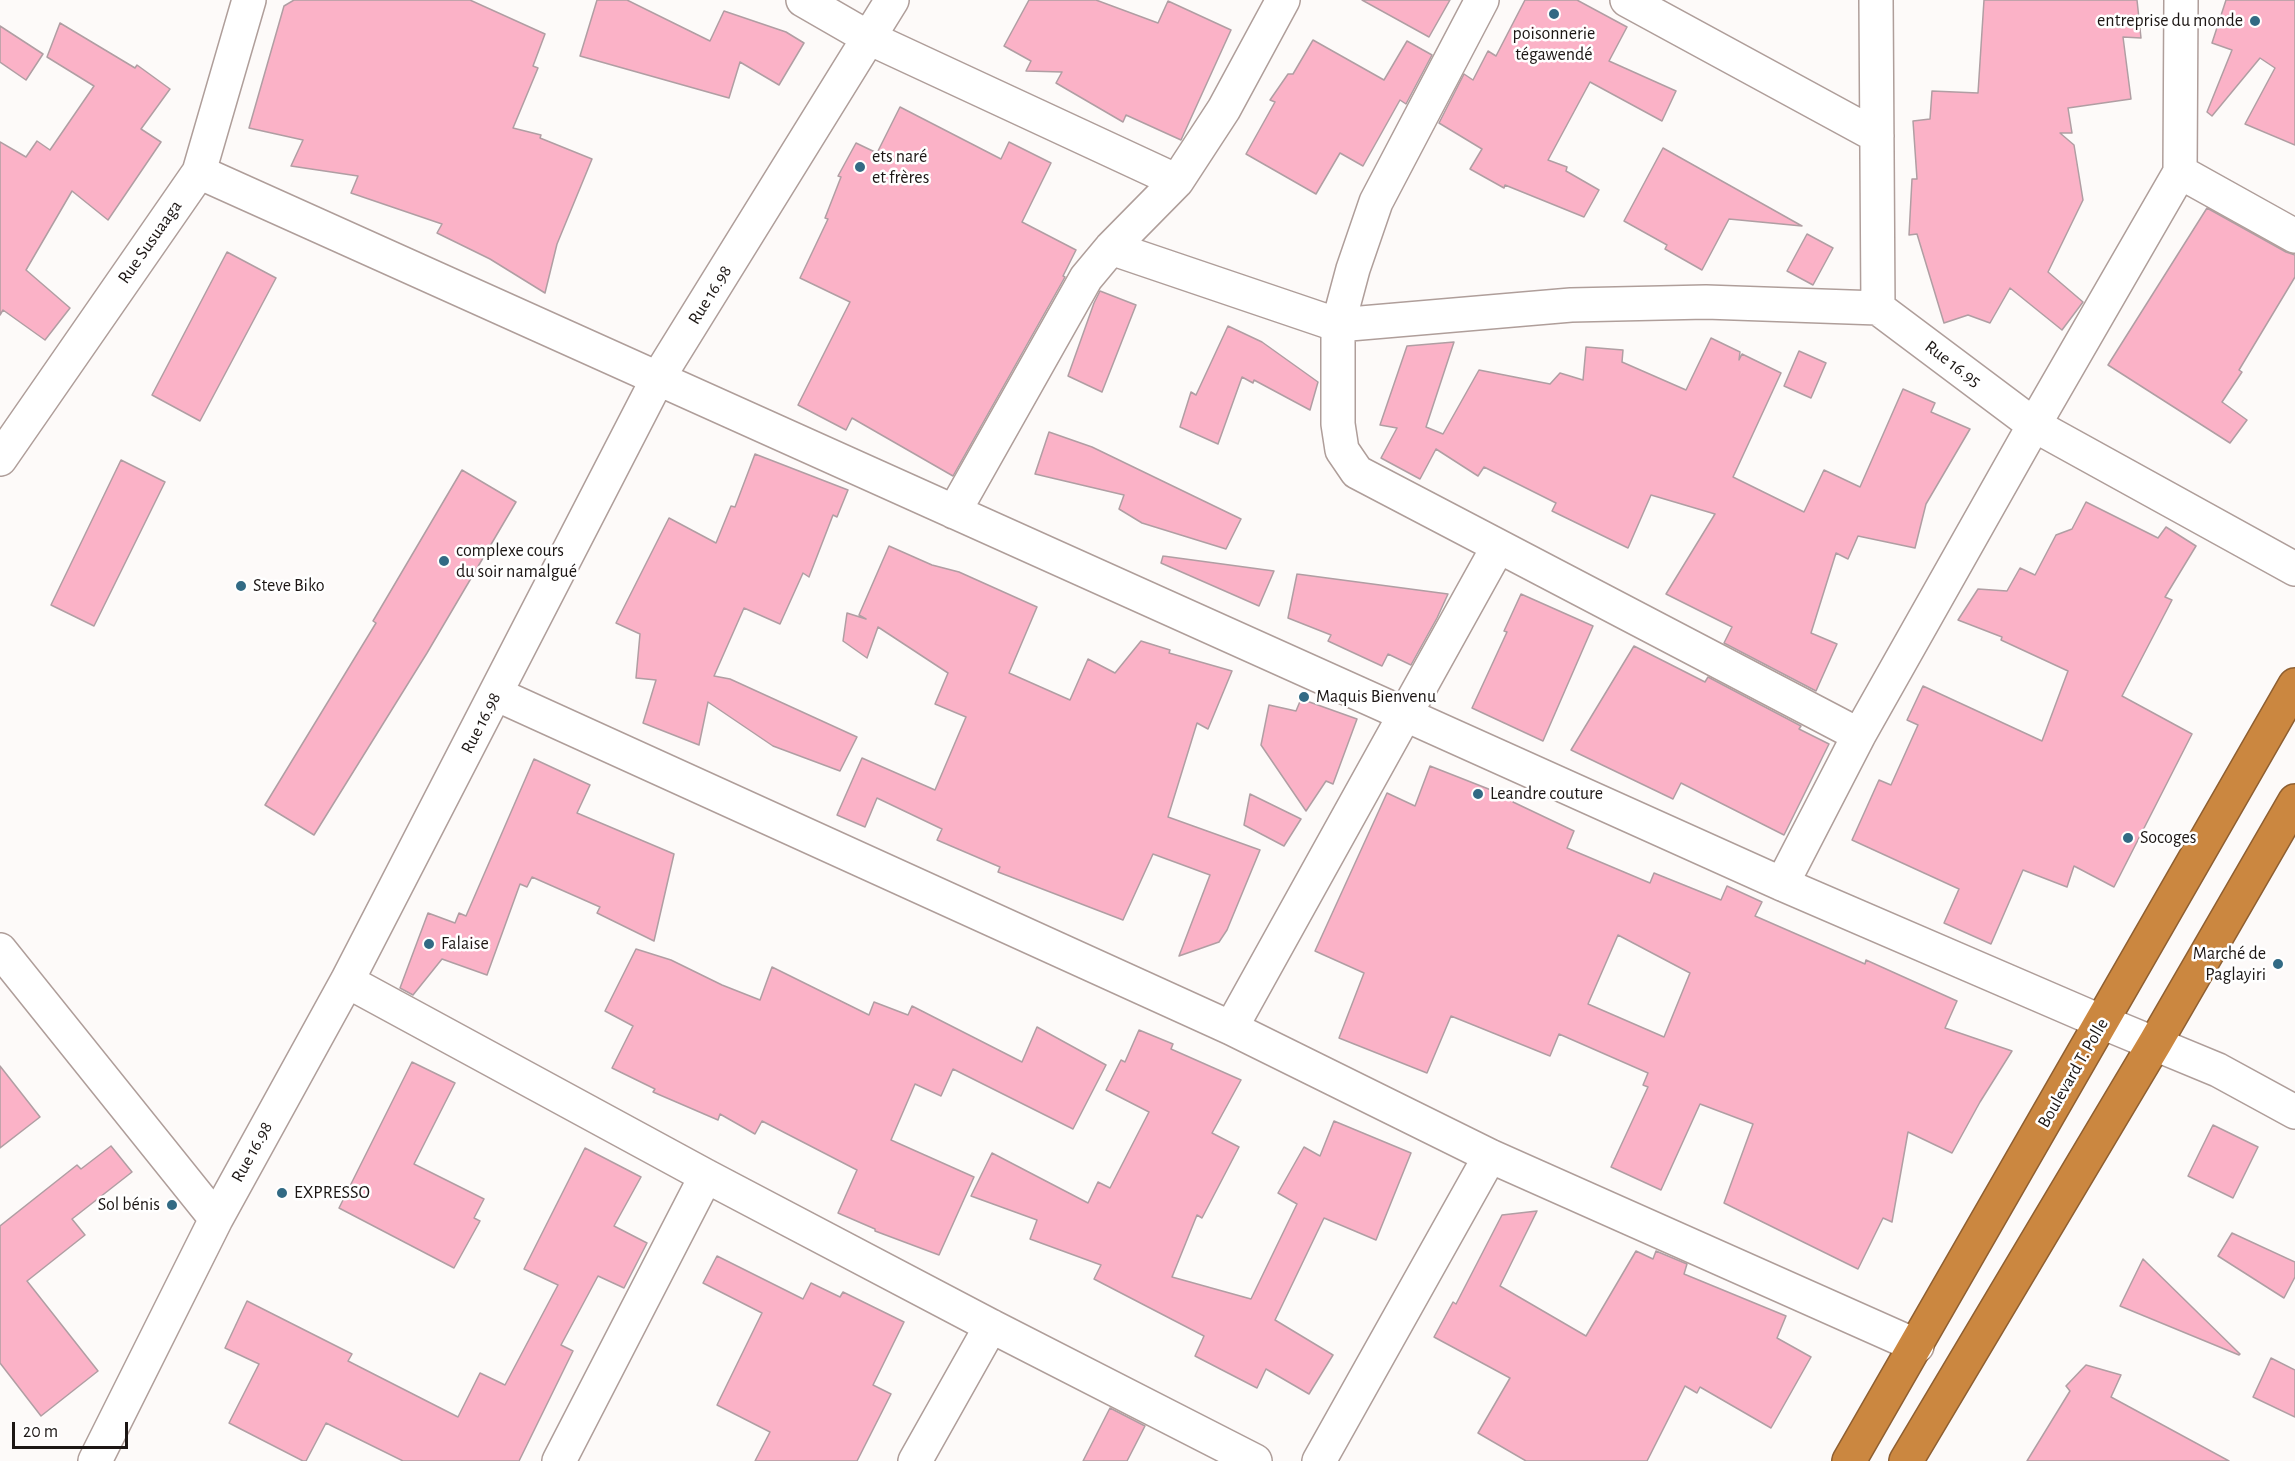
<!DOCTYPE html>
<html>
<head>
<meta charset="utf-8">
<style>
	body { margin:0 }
	#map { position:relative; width:2295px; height:1461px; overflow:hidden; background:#fdfaf9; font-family:"Alegreya Sans",sans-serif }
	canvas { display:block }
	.scale { position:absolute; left:12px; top:1422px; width:116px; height:27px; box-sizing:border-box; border:3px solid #1c1614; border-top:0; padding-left:8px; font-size:18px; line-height:21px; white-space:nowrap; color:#1c1614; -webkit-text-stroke:4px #fff; paint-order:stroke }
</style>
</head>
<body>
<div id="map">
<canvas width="2295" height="1461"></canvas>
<div class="scale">20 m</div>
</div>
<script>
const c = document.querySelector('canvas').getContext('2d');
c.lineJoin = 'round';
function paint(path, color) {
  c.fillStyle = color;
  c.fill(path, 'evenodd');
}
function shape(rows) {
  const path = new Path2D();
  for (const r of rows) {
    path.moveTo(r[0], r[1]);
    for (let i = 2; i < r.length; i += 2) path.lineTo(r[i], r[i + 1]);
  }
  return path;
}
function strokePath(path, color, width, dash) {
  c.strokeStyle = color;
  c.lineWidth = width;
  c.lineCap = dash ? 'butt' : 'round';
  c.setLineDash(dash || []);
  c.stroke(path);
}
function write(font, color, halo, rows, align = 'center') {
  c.font = font + ' "Alegreya Sans",sans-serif';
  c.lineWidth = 5;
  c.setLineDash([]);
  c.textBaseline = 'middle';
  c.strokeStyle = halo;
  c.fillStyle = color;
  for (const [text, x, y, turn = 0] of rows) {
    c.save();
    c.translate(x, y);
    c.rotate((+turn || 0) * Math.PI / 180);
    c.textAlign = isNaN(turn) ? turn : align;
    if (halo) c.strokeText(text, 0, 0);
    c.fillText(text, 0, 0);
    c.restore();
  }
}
const building = shape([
	[294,0,470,0,545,34,533,66,538,68,513,128,541,135,540,138,592,159,557,244,545,293,490,259,437,233,442,224,351,193,358,176,291,166,303,140,249,128,284,6,294,0],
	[597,0,627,0,710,41,724,11,786,32,804,43,779,85,740,62,729,98,580,56,597,0],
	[1029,0,1096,0,1158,23,1168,1,1231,30,1181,140,1126,115,1123,122,1056,83,1062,72,1026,71,1031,61,1004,46,1029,0],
	[1362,0,1450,0,1429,37,1362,0],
	[1525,0,1577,0,1627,27,1609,61,1676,91,1662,121,1590,82,1548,160,1567,167,1566,171,1599,190,1584,217,1505,185,1504,188,1470,169,1482,149,1439,123,1464,74,1473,80,1488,51,1496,56,1525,0],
	[1984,0,2137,0,2141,38,2123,37,2131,99,2068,108,2072,133,2060,133,2074,145,2083,200,2048,272,2083,302,2062,330,2010,288,1990,323,1968,315,1944,323,1917,234,1909,235,1912,179,1917,179,1913,121,1930,119,1932,91,1978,93,1984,0],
	[2226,0,2295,0,2295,145,2245,124,2275,68,2260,58,2212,116,2207,112,2232,50,2212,43,2226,0],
	[60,23,135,68,137,65,170,89,141,129,161,142,108,220,72,191,26,270,70,308,45,340,3,310,0,315,0,142,26,157,37,141,50,150,94,86,47,57,60,23],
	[0,26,43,54,26,80,0,62,0,26],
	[1313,40,1384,80,1407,41,1432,55,1406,104,1400,100,1363,166,1340,153,1316,194,1246,154,1275,102,1270,100,1288,74,1293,74,1313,40],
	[900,107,1001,159,1009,142,1051,163,1022,222,1076,250,1063,276,1065,277,953,476,852,418,846,430,798,405,850,302,800,278,828,219,825,218,841,177,838,176,856,143,877,153,900,107],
	[1663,148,1802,226,1729,219,1702,270,1665,249,1667,245,1624,221,1663,148],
	[2207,208,2286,252,2295,255,2295,277,2239,370,2242,372,2222,402,2247,420,2230,443,2108,365,2207,208],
	[1807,234,1833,248,1813,285,1787,271,1807,234],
	[227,252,276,278,200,421,152,395,227,252],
	[1100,291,1136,305,1102,392,1068,376,1094,303,1100,291],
	[1228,326,1262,342,1318,382,1310,410,1254,380,1253,383,1242,377,1218,444,1180,427,1191,392,1196,395,1228,326],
	[1711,338,1740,352,1739,360,1742,354,1781,373,1733,477,1804,512,1824,470,1860,487,1903,389,1935,403,1931,412,1970,429,1926,504,1915,548,1858,536,1848,559,1836,553,1811,633,1837,644,1816,691,1724,643,1732,627,1666,594,1715,514,1651,495,1628,548,1552,511,1556,503,1484,467,1478,476,1436,449,1420,479,1381,458,1397,428,1380,425,1407,346,1454,342,1426,427,1443,434,1479,370,1550,384,1560,373,1583,380,1586,347,1623,350,1622,362,1686,390,1711,338],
	[1799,351,1826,363,1811,398,1784,386,1799,351],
	[1049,432,1092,447,1241,519,1226,549,1142,523,1119,509,1124,495,1035,474,1049,432],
	[755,454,848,490,837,517,833,515,809,577,803,573,780,624,744,608,714,676,730,679,857,737,840,771,773,746,708,702,699,745,643,723,656,680,636,678,640,634,616,623,669,518,716,543,731,506,735,507,755,454],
	[121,460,165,482,94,626,51,605,121,460],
	[462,470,516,502,427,653,314,835,265,805,376,623,373,621,462,470],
	[2086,502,2158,538,2166,527,2196,546,2165,597,2172,600,2122,696,2192,734,2114,887,2074,866,2067,887,2023,870,1991,944,1944,923,1959,889,1852,840,1879,780,1891,785,1918,725,1907,720,1923,686,2042,741,2068,671,2001,640,2002,637,1958,620,1978,589,2007,591,2020,568,2035,575,2056,535,2072,529,2086,502],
	[889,546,932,565,959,572,1037,607,1009,673,1070,700,1088,659,1115,673,1141,641,1170,650,1169,653,1232,671,1208,729,1197,723,1168,817,1260,850,1227,930,1219,942,1179,956,1210,875,1153,854,1123,920,998,872,1000,867,937,840,942,829,877,798,865,827,837,815,862,758,935,790,966,717,935,704,948,673,878,627,867,658,843,641,847,613,866,619,859,615,889,546],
	[1163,556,1274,571,1259,606,1161,563,1163,556],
	[1297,574,1448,594,1437,618,1411,665,1388,654,1382,666,1328,641,1331,635,1288,618,1297,574],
	[1521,594,1593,626,1543,741,1472,708,1507,632,1504,631,1521,594],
	[1634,646,1705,682,1708,677,1801,726,1799,729,1829,744,1784,835,1681,783,1673,799,1571,750,1634,646],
	[1301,699,1357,719,1333,784,1326,781,1306,811,1261,745,1269,705,1296,711,1301,699],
	[534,759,590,785,577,813,674,854,654,941,597,913,600,907,532,877,527,887,520,884,487,975,442,959,413,995,400,988,428,913,455,923,459,913,466,916,534,759],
	[1430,766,1514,799,1513,802,1574,831,1567,848,1650,883,1654,873,1721,900,1727,886,1762,902,1755,916,1865,964,1866,960,1957,1001,1945,1028,2012,1051,1980,1102,1952,1153,1908,1132,1892,1222,1883,1218,1858,1269,1724,1203,1753,1124,1700,1104,1661,1190,1611,1167,1648,1087,1643,1085,1648,1073,1559,1034,1550,1056,1451,1016,1427,1073,1339,1038,1364,973,1315,951,1387,793,1415,806,1430,766],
	[1618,935,1690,973,1664,1037,1588,1004,1618,935],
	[1250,794,1301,819,1284,846,1244,825,1250,794],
	[636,949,671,960,722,985,760,1000,772,967,869,1015,874,1002,908,1015,912,1006,1022,1062,1037,1027,1106,1065,1073,1129,953,1069,941,1096,915,1084,891,1140,974,1177,939,1255,875,1231,875,1229,838,1213,857,1170,762,1121,755,1134,720,1114,718,1120,653,1092,655,1089,612,1068,633,1026,605,1011,636,949],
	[1139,1030,1173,1044,1171,1049,1241,1080,1212,1133,1239,1147,1202,1218,1197,1215,1172,1277,1251,1299,1297,1204,1278,1193,1304,1147,1320,1156,1334,1121,1411,1153,1376,1240,1324,1218,1275,1320,1333,1355,1309,1394,1266,1369,1257,1388,1195,1356,1204,1336,1094,1279,1101,1265,1030,1239,1037,1220,971,1196,992,1153,1088,1203,1098,1182,1110,1188,1149,1112,1106,1090,1121,1060,1125,1062,1139,1030],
	[412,1062,455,1083,414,1164,484,1199,474,1218,480,1221,454,1268,339,1208,412,1062],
	[0,1066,40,1117,0,1148,0,1066],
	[2213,1125,2258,1147,2233,1198,2188,1176,2213,1125],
	[111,1146,132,1172,72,1219,85,1235,27,1281,98,1371,41,1416,0,1363,0,1226,77,1165,81,1169,111,1146],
	[585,1148,641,1177,614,1226,647,1243,624,1288,598,1276,561,1345,573,1351,519,1461,403,1461,326,1423,306,1461,303,1461,229,1423,259,1364,225,1348,247,1301,352,1354,348,1361,458,1417,480,1373,505,1385,558,1285,524,1269,585,1148],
	[1537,1211,1500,1286,1586,1336,1636,1251,1653,1259,1656,1251,1687,1264,1684,1274,1786,1316,1777,1338,1811,1357,1771,1428,1700,1387,1697,1393,1685,1386,1647,1461,1526,1461,1478,1433,1510,1378,1434,1337,1453,1302,1456,1304,1502,1215,1537,1211],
	[2232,1233,2295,1262,2295,1277,2284,1298,2218,1256,2232,1233],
	[717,1256,803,1299,811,1283,840,1297,843,1292,904,1322,873,1385,891,1394,857,1461,755,1461,770,1432,717,1405,762,1313,703,1283,717,1256],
	[2143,1259,2240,1354,2239,1355,2120,1306,2143,1259],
	[2271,1358,2295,1370,2295,1417,2253,1397,2271,1358],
	[2086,1365,2121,1375,2111,1397,2229,1461,2027,1461,2070,1391,2066,1386,2086,1365],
	[1110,1408,1145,1426,1127,1461,1083,1461,1110,1408]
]);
paint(building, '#fbb2c7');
strokePath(building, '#b09ea3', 1.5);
const street = shape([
	[803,0,869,38,1177,181,1111,248,1086,278,954,512],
	[1482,0,1376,202,1353,269,1338,325,1338,424,1342,450,1357,472,1859,735],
	[1627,0,1877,136],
	[1876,0,1878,308],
	[199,172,1782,884,2102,1022,2218,1070,2295,1112],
	[2180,172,2295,236],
	[1177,181,1224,109,1283,0],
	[1111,248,1338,325,1571,305,1706,302,1878,308,2034,425,2295,569],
	[0,459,199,172,249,0],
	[496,694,1231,1028,1490,1156,1917,1346],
	[1782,884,1859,735,2034,425,2180,172,2181,0],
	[0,950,216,1219],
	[347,981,706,1176,991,1326,1255,1461],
	[1231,1028,1498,547],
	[95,1461,216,1219,347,981,658,378,892,0],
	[559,1461,706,1176],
	[915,1461,991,1326],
	[1319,1461,1490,1156]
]);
const highway = shape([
	[1849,1461,2295,685],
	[1906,1461,2155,1043,2295,801]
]);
strokePath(street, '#af9e9a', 36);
strokePath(highway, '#8e5f31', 36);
strokePath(street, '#fff', 33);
strokePath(highway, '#cb8740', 33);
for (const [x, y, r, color] of [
	[1554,14,6,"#326a84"],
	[2255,21,6,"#326a84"],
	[860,167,6,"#326a84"],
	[444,561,6,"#326a84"],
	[241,586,6,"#326a84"],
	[1304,697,6,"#326a84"],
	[1478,794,6,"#326a84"],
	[2128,838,6,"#326a84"],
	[429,944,6,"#326a84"],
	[2278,964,6,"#326a84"],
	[282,1193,6,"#326a84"],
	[172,1205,6,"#326a84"]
]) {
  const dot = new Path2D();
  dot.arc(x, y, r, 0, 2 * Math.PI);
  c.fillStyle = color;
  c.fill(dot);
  strokePath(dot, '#fff', 2);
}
write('18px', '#1c1614', '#fff', [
	["entreprise du monde",2243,21,"right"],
	["poisonnerie",1554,34,"center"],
	["tégawendé",1554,55,"center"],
	["ets naré",872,157],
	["et frères",872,178],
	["complexe cours",456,551],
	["du soir namalgué",456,572],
	["Steve Biko",253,586],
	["Maquis Bienvenu",1316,697],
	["Leandre couture",1490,794],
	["Socoges",2140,838],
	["Falaise",441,944],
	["Marché de",2266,954,"right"],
	["Paglayiri",2266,975,"right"],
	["EXPRESSO",294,1193],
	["Sol bénis",160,1205,"right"]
], 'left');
write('18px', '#1c1614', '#fff', [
	["Rue Susuaaga",150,242,-55],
	["Rue 16.98",710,295,-58],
	["Rue 16.95",1953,364,37],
	["Rue 16.98",481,723,-63],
	["Boulevard T. Polle",2073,1073,-60],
	["Rue 16.98",252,1152,-61]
]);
</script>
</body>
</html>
